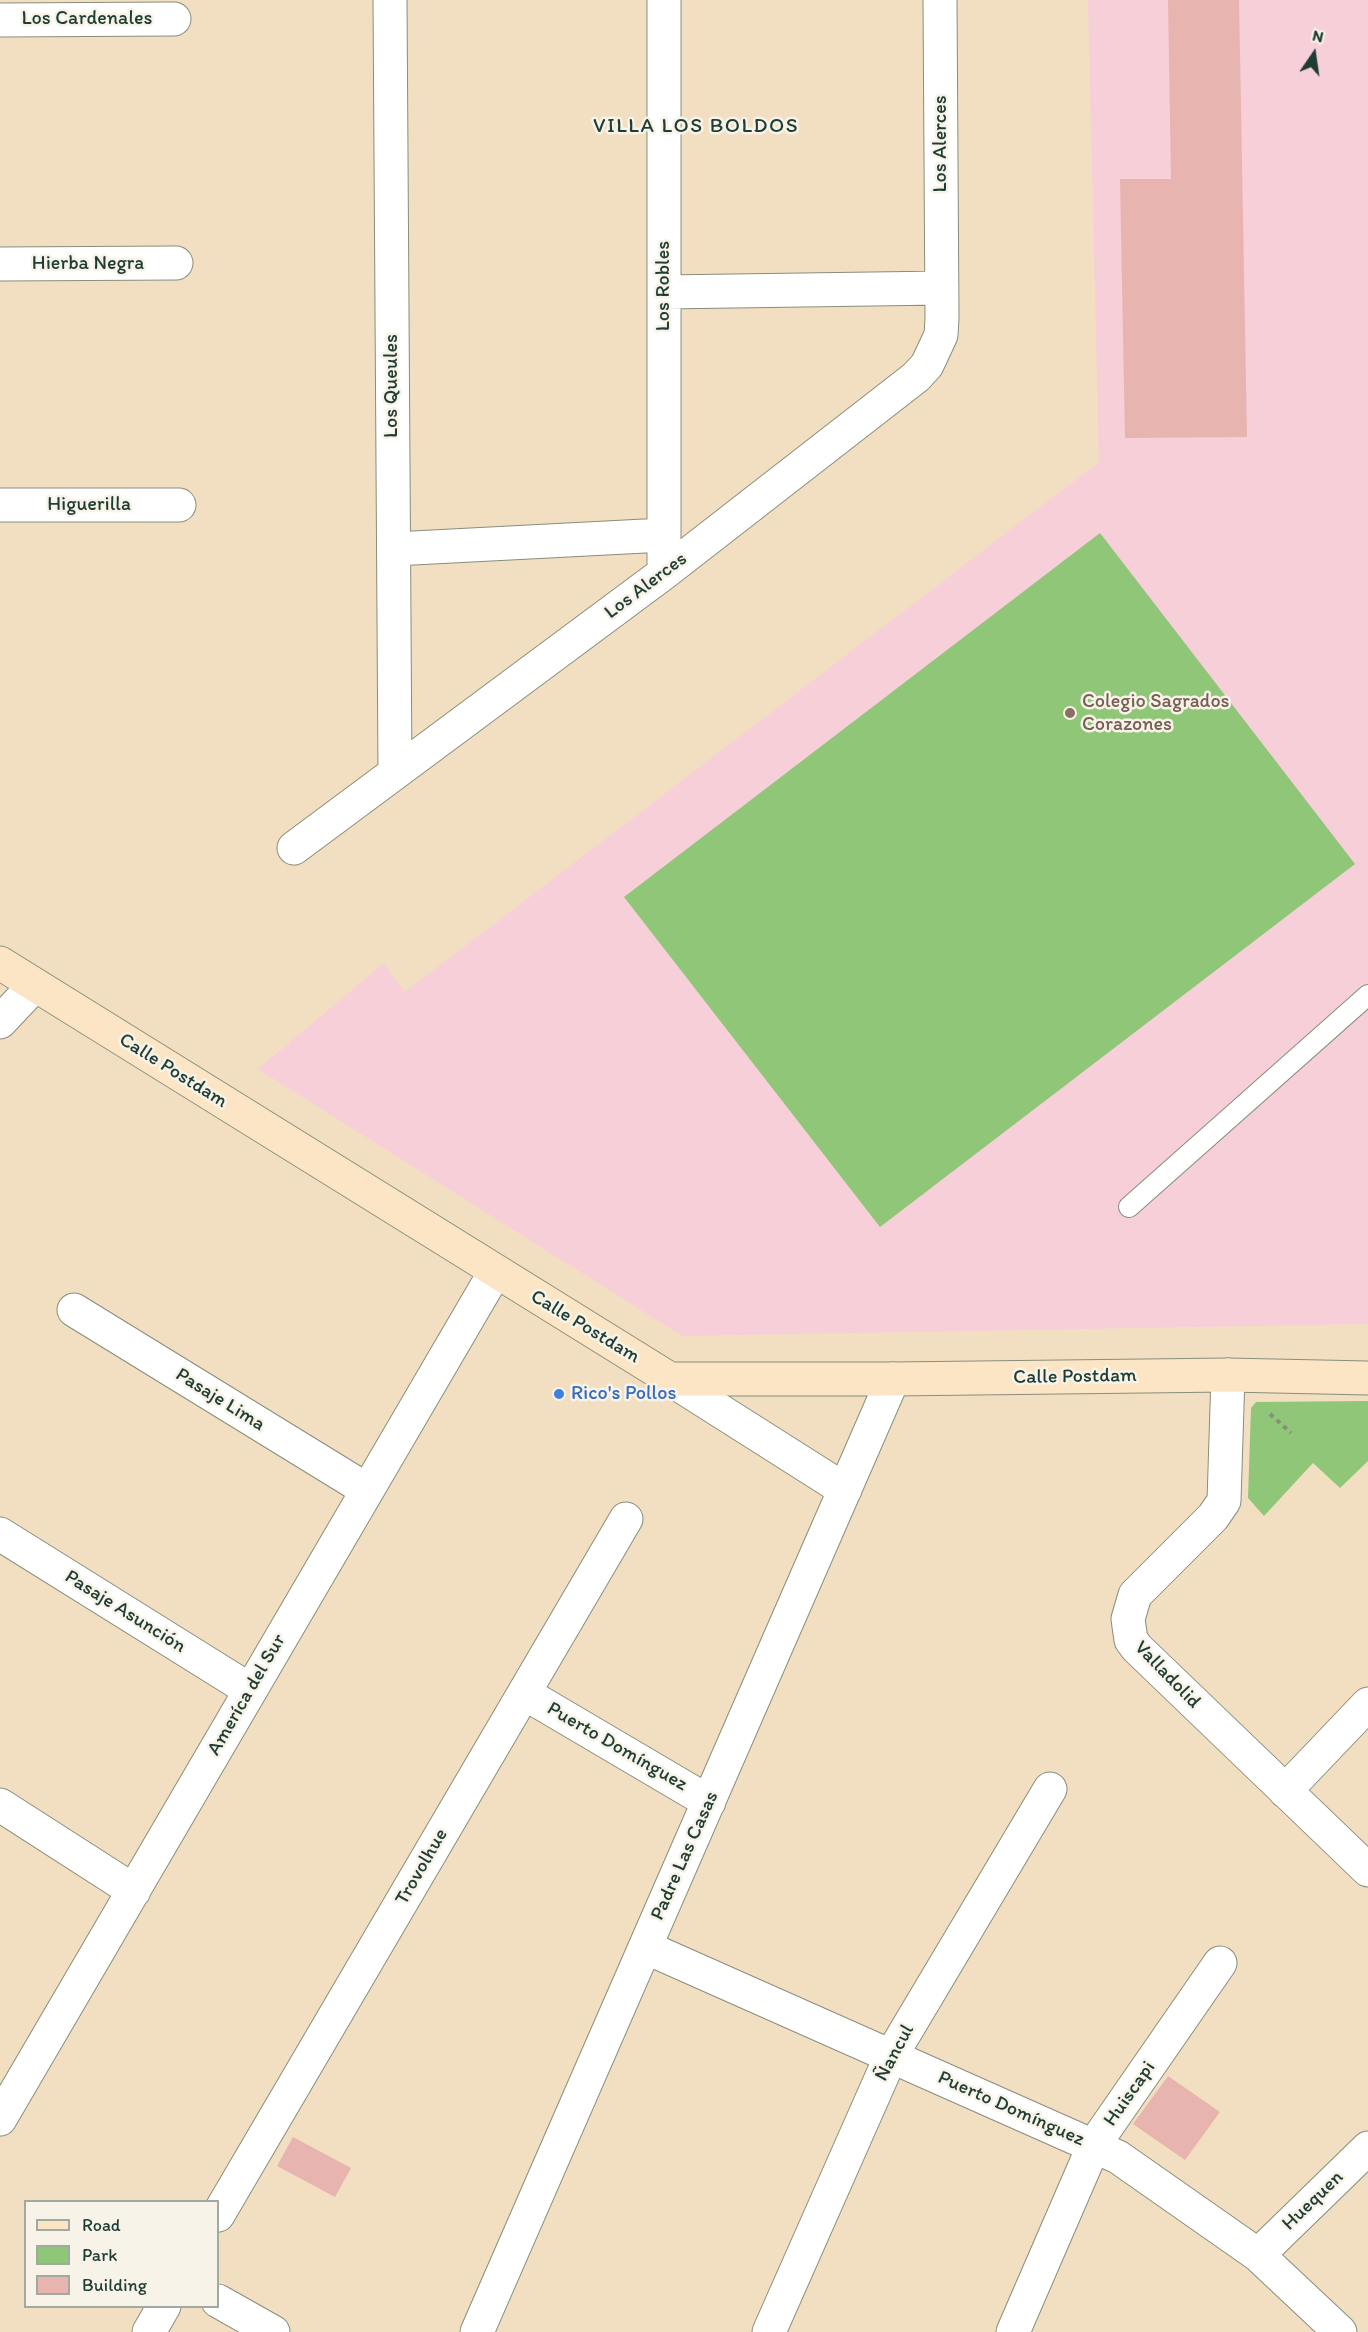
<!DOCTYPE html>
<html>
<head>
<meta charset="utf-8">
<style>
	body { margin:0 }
	#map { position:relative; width:1368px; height:2332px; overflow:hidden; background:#f2dfc2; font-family:Itim,sans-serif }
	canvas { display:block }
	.legend { position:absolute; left:24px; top:2200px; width:195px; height:108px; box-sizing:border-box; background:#f7f3e8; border:2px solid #a1aaa0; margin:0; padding:8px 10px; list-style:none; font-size:18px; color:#1f3d34 }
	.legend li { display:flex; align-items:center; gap:12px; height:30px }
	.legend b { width:30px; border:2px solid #a1aaa0 }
	.north { position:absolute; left:1284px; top:24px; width:60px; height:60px; -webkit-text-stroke:4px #f7f3e8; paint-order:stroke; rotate:13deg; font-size:16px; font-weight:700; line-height:24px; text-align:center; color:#1f3d34 }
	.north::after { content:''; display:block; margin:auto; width:21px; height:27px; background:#1f3d34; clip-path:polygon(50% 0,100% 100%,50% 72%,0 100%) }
</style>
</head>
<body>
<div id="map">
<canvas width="1368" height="2332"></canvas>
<ul class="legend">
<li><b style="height:8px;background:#fce5c4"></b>Road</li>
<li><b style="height:16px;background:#8fc678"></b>Park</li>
<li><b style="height:16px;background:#e7b4af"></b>Building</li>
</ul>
<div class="north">N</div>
</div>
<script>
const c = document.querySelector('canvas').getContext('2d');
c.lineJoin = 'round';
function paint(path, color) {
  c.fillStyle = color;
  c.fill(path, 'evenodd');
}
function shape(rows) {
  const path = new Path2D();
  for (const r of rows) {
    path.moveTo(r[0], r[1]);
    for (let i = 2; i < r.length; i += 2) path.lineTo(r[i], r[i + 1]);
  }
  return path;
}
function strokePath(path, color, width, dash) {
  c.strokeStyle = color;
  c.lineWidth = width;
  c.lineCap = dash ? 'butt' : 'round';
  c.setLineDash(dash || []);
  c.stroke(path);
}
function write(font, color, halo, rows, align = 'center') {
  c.font = font + ' Itim,sans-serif';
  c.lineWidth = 5;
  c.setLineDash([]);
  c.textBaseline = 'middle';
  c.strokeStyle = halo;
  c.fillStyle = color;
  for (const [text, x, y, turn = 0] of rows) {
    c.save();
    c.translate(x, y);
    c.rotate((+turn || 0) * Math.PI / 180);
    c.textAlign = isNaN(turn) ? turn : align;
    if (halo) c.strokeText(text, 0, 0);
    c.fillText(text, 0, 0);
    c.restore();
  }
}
paint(shape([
	[1088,0,1368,0,1368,1324,682,1336,258,1069,384,963,405,992,1099,462]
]), '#f6cfd9');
paint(shape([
	[1100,533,1355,864,880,1227,624,897],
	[1368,1401,1368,1461,1340,1488,1313,1463,1264,1516,1248,1498,1251,1408,1256,1402]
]), '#8fc678');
paint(shape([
	[1168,0,1239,0,1247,437,1125,438,1120,179,1171,179],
	[1168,2076,1220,2112,1185,2160,1133,2124],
	[293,2137,351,2168,335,2197,277,2166]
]), '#e7b4af');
const lane = shape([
	[1129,1207,1368,995]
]);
const street = shape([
	[390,0,395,773],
	[664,0,664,573],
	[0,20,174,19],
	[0,264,176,263],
	[664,292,942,288],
	[0,505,179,505],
	[394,549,664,535],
	[294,848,664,573,916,377,927,365,941,335,942,318,940,0],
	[0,1022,35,985],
	[74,1310,367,1490],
	[1228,1375,1224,1501,1213,1517,1135,1595,1128,1619,1131,1640,1137,1648,1368,1870],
	[670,1379,845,1490],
	[0,1534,250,1690],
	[524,1693,709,1802],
	[1285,1791,1368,1704],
	[0,1805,134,1891],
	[645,1947,1118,2157,1258,2255,1340,2332],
	[0,2119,495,1272],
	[218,2215,626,1519],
	[1258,2255,1368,2148],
	[218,2301,273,2332],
	[149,2332,164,2306],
	[477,2332,893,1379],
	[769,2332,891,2056,1050,1789],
	[1013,2332,1094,2145,1220,1963]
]);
const secondary = shape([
	[0,963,670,1379,893,1379,1228,1375,1368,1378]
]);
strokePath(lane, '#888e7b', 22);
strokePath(street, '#888e7b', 35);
strokePath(secondary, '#888e7b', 35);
strokePath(shape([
	[1270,1414,1291,1433]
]), '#888e7b', 4, [4.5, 4.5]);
strokePath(lane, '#fff', 20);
strokePath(street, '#fff', 33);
strokePath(secondary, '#fce5c4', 33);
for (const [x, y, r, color] of [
	[1070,713,6,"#8d6e63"],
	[559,1394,6,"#3f7fe0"]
]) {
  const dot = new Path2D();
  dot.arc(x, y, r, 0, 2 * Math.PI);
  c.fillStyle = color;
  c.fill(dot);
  strokePath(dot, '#f7f3e8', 2);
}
write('20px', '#1f3d34', '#f7f3e8', [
	["Los Cardenales",87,19],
	["Los Alerces",941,144,-90],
	["Hierba Negra",88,264],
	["Los Robles",664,286,-90],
	["Los Queules",392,386,-90],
	["Higuerilla",89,505],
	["Los Alerces",646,586,-37],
	["Calle Postdam",173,1071,32],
	["Calle Postdam",585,1327,31],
	["Calle Postdam",1075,1377,-1],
	["Pasaje Lima",220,1400,32],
	["Pasaje Asunción",125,1612,32],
	["Valladolid",1167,1675,46],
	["Ameríca del Sur",247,1695,-60],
	["Puerto Domínguez",617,1747,30],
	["Padre Las Casas",685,1856,-66],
	["Trovolhue",422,1867,-60],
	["Ñancul",895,2053,-62],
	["Huiscapi",1130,2094,-55],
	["Puerto Domínguez",1011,2109,24],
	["Huequen",1313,2201,-44]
]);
write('20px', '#785e54', '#f7f3e8', [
	["Colegio Sagrados",1082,702],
	["Corazones",1082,725]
], 'left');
write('20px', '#366cbe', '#f7f3e8', [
	["Rico's Pollos",571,1394]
], 'left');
c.letterSpacing = '1.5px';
write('21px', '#1f3d34', '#f7f3e8', [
	["VILLA LOS BOLDOS",696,127]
]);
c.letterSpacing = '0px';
</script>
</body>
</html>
